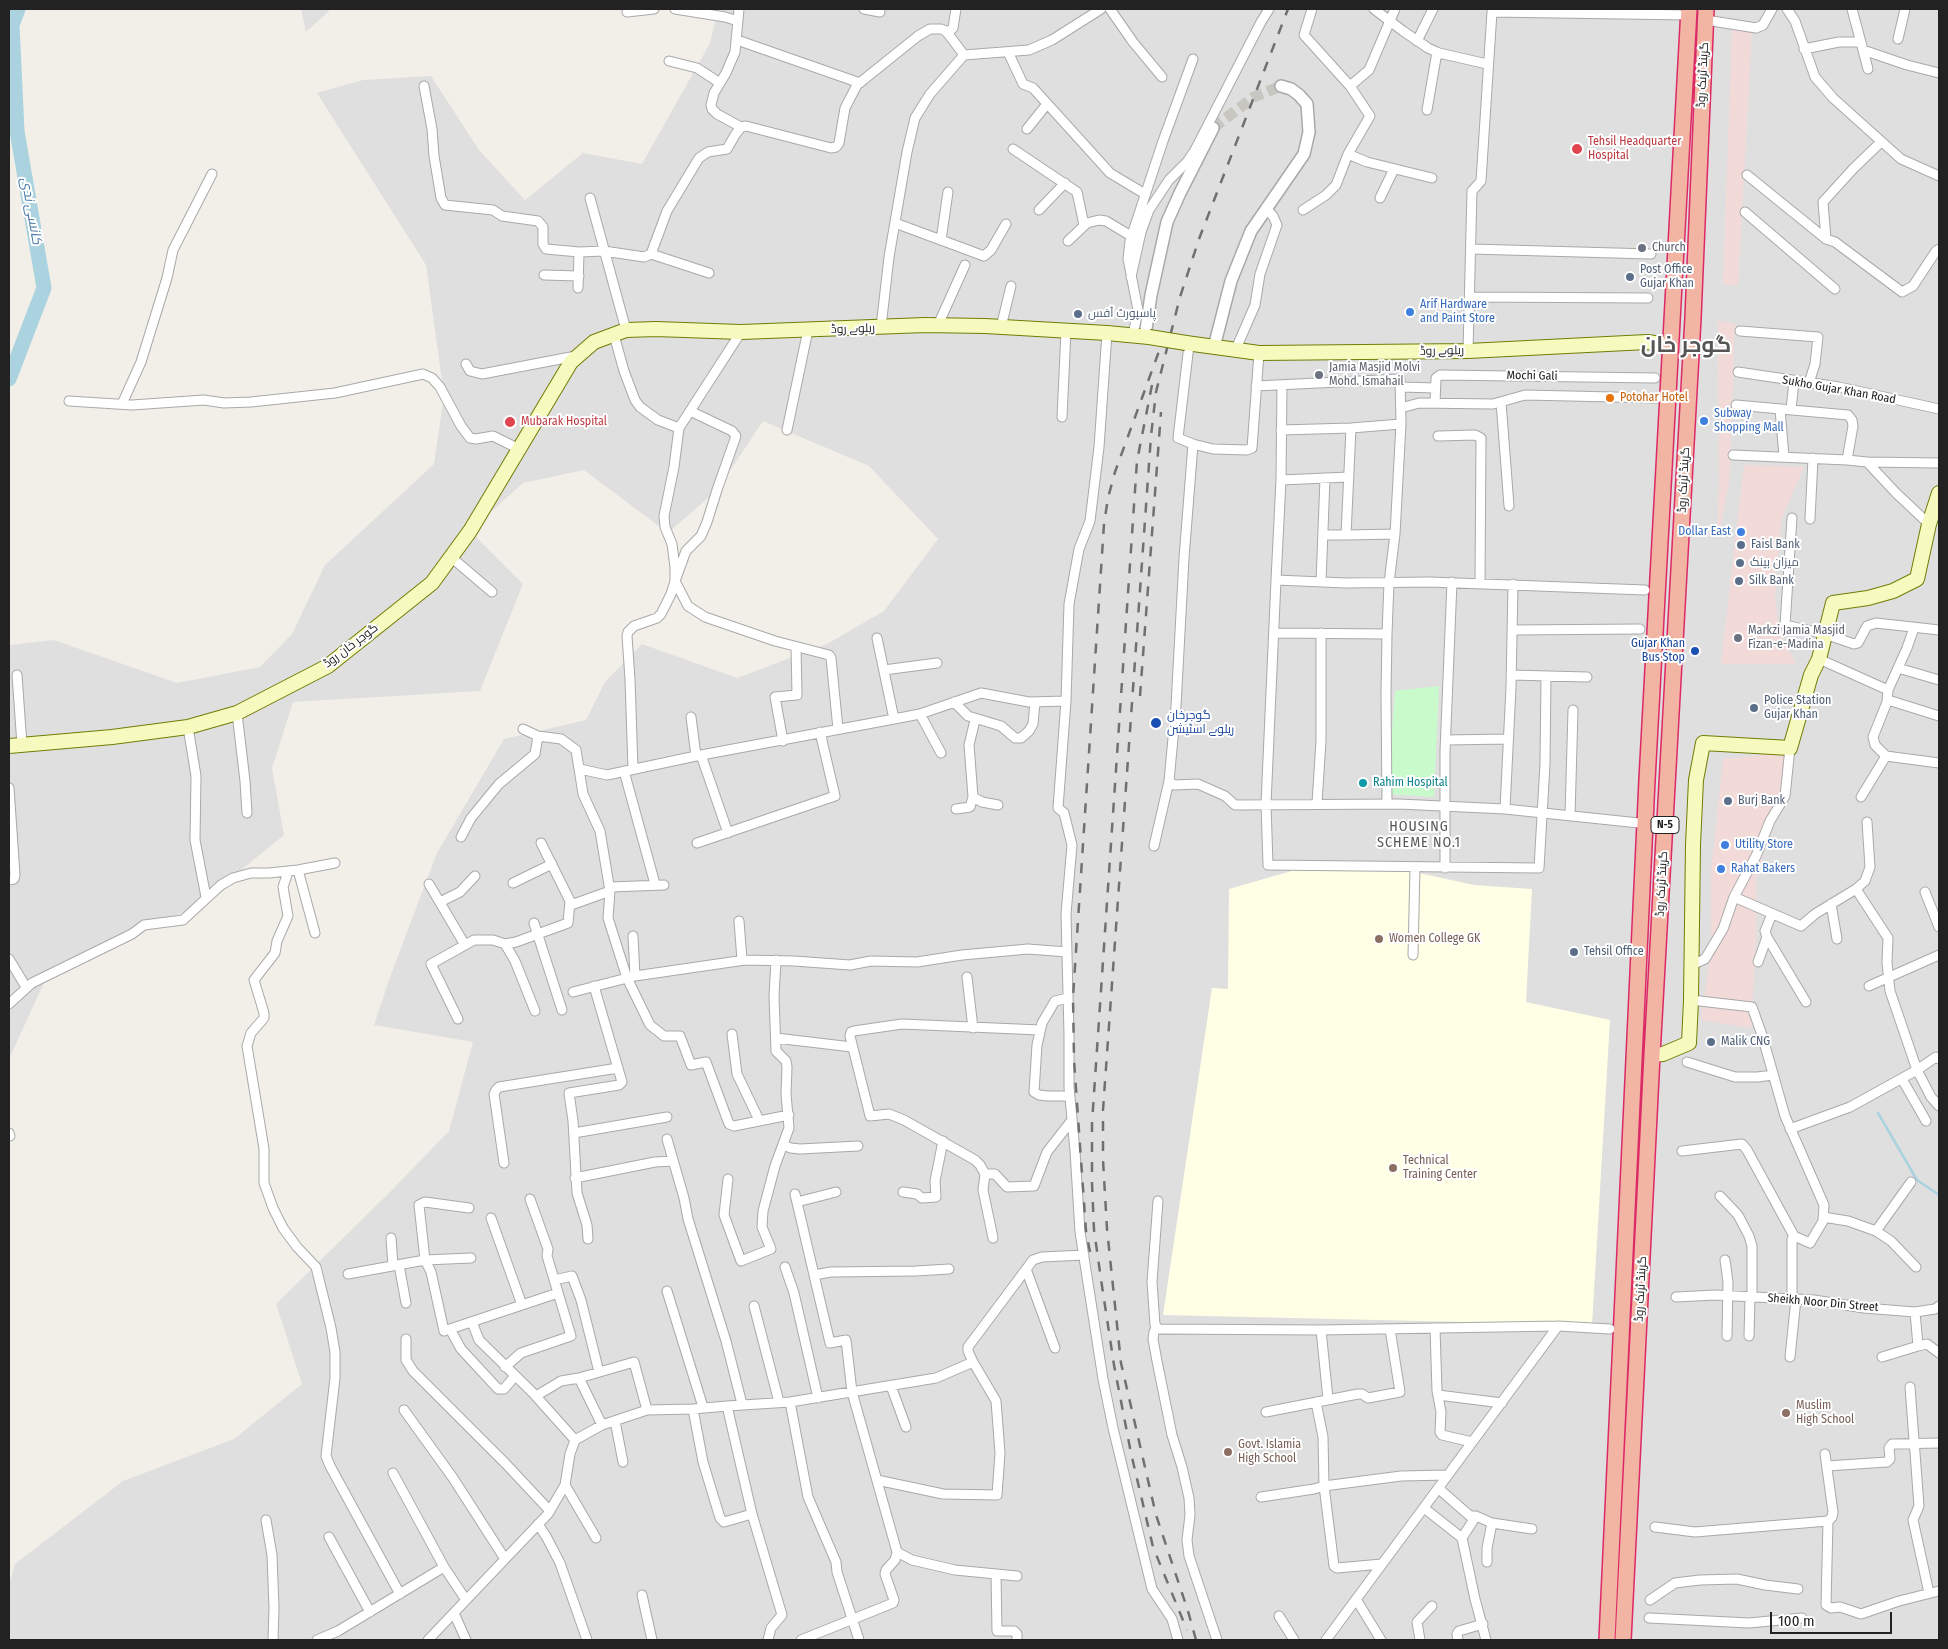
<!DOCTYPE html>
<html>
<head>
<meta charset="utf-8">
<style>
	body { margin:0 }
	#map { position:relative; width:1948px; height:1649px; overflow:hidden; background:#f2efe9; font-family:"Fira Sans Condensed",sans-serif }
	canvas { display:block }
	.frame { position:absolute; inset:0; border:10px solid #222; pointer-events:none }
	.scale { position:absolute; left:1770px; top:1612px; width:122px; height:22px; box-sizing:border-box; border:2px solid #222; border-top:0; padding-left:6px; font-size:15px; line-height:18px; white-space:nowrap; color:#222; -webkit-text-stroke:4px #fff; paint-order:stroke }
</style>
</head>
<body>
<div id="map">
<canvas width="1948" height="1649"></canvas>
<div class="frame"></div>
<div class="scale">100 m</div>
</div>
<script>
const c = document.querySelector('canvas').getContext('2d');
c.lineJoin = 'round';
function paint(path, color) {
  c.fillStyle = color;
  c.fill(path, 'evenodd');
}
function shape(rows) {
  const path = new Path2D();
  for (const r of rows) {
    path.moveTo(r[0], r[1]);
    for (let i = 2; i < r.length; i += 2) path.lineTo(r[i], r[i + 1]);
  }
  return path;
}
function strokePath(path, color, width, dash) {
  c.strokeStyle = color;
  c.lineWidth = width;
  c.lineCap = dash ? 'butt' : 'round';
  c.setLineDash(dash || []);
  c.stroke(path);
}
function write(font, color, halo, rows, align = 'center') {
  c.font = font + ' "Fira Sans Condensed",Cairo,sans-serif';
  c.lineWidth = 4;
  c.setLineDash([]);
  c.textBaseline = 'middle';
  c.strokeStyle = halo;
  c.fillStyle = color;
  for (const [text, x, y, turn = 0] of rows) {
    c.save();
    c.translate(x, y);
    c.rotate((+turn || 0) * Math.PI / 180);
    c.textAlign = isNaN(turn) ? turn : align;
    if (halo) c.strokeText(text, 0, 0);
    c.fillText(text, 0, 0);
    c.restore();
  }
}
paint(shape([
	[301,9,331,9,306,32],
	[718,9,1939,9,1939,1640,9,1640,9,1585,15,1564,123,1481,234,1439,302,1384,276,1304,391,1191,449,1131,473,1042,374,1025,390,977,437,853,504,739,586,720,605,682,642,644,737,678,827,644,884,611,938,539,869,466,763,421,717,490,668,533,584,470,523,483,470,531,523,584,480,691,293,702,272,768,284,835,197,906,48,974,9,1059,9,645,54,640,177,683,260,667,292,634,325,565,434,464,444,395,426,265,317,93,363,80,431,76,479,150,525,200,583,153,642,164,710,43]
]), '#e0dfdf');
paint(shape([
	[1732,30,1752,32,1738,285,1723,284],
	[1718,321,1735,324,1729,484,1717,541,1719,485],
	[1744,465,1804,467,1781,520,1775,596,1779,631,1796,664,1721,664],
	[1786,753,1779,802,1756,878,1756,938,1751,1028,1701,1020,1711,951,1711,873,1723,759]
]), '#f2dad9');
paint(shape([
	[1309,866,1391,867,1474,885,1532,889,1526,1002,1610,1020,1592,1325,1163,1315,1212,988,1228,989,1229,889]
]), '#ffffe5');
paint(shape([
	[1439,686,1434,797,1387,794,1395,691]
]), '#c8facc');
strokePath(shape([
	[1878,1113,1917,1180,1939,1195]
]), '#aad3df', 2.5);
strokePath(shape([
	[9,379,44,288,17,131,12,25,18,9]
]), '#aad3df', 15);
strokePath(shape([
	[1213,128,1254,97,1281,86]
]), '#c8c6c1', 11, [11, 5.5]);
const minor = shape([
	[675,9,725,17,738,21],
	[739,9,735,52,726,73,714,93,711,105,712,109,717,114,741,127],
	[864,9,880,12],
	[1110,9,1133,42,1162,77],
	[1374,9,1403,31,1428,48,1439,53,1487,64],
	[1787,9,1795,21,1815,77,1833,98,1901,159,1939,176],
	[1852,9,1868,69],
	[627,12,654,9],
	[1706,20,1756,28,1763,25,1772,9],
	[947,33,953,28,956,9],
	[1898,39,1905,9],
	[737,40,860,83],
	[1417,41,1433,9],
	[1804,49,1839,42,1861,42],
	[1863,50,1907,65,1939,73],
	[1008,52,1023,84,1033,88,1110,173,1145,194],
	[669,61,697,68,720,83],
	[424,86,432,129,434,156,441,198,445,205,493,210,502,216,538,221,543,227,543,244,546,249,579,252,604,251,644,257,651,254,709,273],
	[1350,86,1369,70,1395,9],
	[1427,110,1437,52],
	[1027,129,1047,104],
	[1013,149,1077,192,1084,225],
	[1348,154,1367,162,1432,178],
	[1747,175,1826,239,1835,242,1902,292,1913,286,1936,251,1939,249],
	[590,198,626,330],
	[1380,198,1394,169],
	[1039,210,1065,183],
	[1303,210,1326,195,1336,185,1348,154,1370,116,1350,86,1304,35,1312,9],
	[1745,212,1835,289],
	[895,223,984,256,991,250,1006,224],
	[1826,239,1823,202,1853,169,1881,142],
	[941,240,948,192],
	[1068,241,1087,223,1099,220,1106,221,1131,236],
	[1471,249,1651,254],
	[651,254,667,211,699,158,708,152,727,149,735,135,741,127,746,126,831,148,836,147,839,143,845,108,857,85,918,36,930,29,941,29,946,31,964,55],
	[544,275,579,276],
	[1131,277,1141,232,1149,210,1169,180,1187,162,1195,150,1261,22,1269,9],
	[578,288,579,252],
	[1470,297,1648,298],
	[938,325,965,265],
	[881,327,889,257,907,152,915,118,930,94,964,55,1029,50,1052,40,1101,9],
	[1001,327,1011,286],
	[1740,331,1818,337,1815,364,1809,383],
	[1107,333,1099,447,1090,521,1079,549,1069,604,1066,701,1058,808,1064,813,1072,845,1066,914,1069,1035,1069,1087,1075,1151,1080,1232,1103,1379,1113,1428,1152,1589,1172,1619,1178,1640],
	[614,335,624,371,635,400,640,407,658,420,679,428],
	[1133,335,1138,310,1128,259,1130,241,1163,141,1193,59],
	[1235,351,1255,305,1260,274,1277,225,1273,216,1266,209],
	[1468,351,1472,191,1481,181,1492,12,1688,15],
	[466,364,470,371,482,374,576,356],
	[1738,372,1839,387,1939,409],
	[1256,386,1400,379,1401,424,1395,534,1389,583,1387,634,1386,694,1387,804],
	[1401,387,1435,388],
	[69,401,132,405,204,400,224,403,251,402,335,393,423,374,432,378,440,387,461,426,470,438,476,439,493,436,519,449],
	[1501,402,1509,506],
	[1435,403,1436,378,1440,375,1655,378],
	[122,404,141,362,167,278,173,250,212,174],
	[1736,405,1848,415,1852,420,1853,426,1847,460],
	[1401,408,1419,403,1493,404,1525,395,1657,398],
	[1780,409,1784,457],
	[1791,410,1794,381],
	[690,411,732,431,736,436,717,490,707,522,701,536,686,551,675,581,688,606,705,617,775,641,829,655,831,658,838,729],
	[1062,417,1066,331],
	[1351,428,1346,535,1395,534],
	[787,430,808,330],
	[1281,430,1351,428,1401,424],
	[1438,436,1475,435,1481,438,1480,583],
	[1193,444,1213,449,1247,450,1252,448,1259,353],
	[1733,455,1847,460,1867,462,1896,493,1929,524],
	[1867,462,1939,463],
	[1281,480,1349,477],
	[1792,518,1785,625,1825,634,1854,644,1858,643,1867,626,1876,623,1939,630],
	[1810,519,1813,458],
	[1324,535,1346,535],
	[451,557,492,592],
	[1276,580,1281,480,1282,385],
	[1321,582,1325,478],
	[1512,630,1640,629],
	[1274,633,1387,634],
	[877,638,894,719],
	[1819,659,1888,690,1907,648,1914,628],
	[1898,668,1939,680],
	[884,670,937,663],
	[17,675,22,745],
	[1511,675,1587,677],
	[1546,676,1545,764,1539,868,1268,865,1266,804,1276,580,1346,583,1430,582,1645,590],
	[1888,690,1887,702,1873,737,1875,745,1886,756,1939,763],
	[1888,700,1939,716],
	[954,702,968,716,1001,726,1015,738,1021,738,1029,731,1033,724,1035,702],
	[237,713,245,781,247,813],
	[920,714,941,753],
	[691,717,696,756],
	[975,720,969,745,973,797,982,802,998,805],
	[188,727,196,776,195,840,206,897],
	[523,729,538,736,561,739,576,750,583,794,600,831,610,891,608,918,627,978,650,1025,664,1036,680,1036,691,1065,706,1062,729,1124,734,1126,789,1115],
	[1446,740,1508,739],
	[783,741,775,697,797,695,796,647],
	[701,755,728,833],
	[580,769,607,775,696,756,894,719,920,714,981,693,1029,702,1066,701],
	[633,769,630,679,627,636,628,632,634,626,657,618,661,614,671,594,675,581,675,567,672,544,665,527,664,516,674,467,679,428,741,332],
	[624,771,655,884],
	[1169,781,1176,706,1184,558,1193,444,1178,438,1189,345],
	[9,788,15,875,14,879,9,880],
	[1861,797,1886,756],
	[1317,803,1321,741,1321,633],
	[956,809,970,807,973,797],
	[1505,809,1511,687,1513,584],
	[1570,816,1573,710],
	[461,837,471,818,499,784,535,754,538,736],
	[697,843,835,796,820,732],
	[1154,846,1169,781,1174,785,1198,784,1225,796,1235,805,1399,804,1505,809,1639,823,1646,826],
	[1445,868,1445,751,1452,582],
	[298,870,335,863],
	[288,872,283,887,288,916,277,941,275,953,254,980,264,1013,264,1018,251,1033,247,1046,264,1149,264,1183,273,1208,283,1228,297,1247,316,1267,331,1328,335,1352,335,1378,326,1456,330,1466,400,1594],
	[513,883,552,864],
	[429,884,465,945],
	[610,887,664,885],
	[1856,889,1865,881,1870,867,1867,822],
	[1925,892,1939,927],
	[1734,897,1801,926,1815,914,1856,889,1888,938,1887,963,1890,991,1917,1070,1850,1107,1790,1129],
	[440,902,460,892,475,876],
	[1831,904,1837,939],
	[571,905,610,891],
	[1772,914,1765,931,1767,937,1806,1002],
	[739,921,742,960],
	[534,923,562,1010],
	[505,944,515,961,535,1011],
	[1413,955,1415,867],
	[9,959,26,987],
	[1758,962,1767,937],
	[1692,965,1705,959,1723,929,1734,897,1756,856,1770,821,1785,796,1790,748],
	[635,976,745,960,794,961,850,965,871,961,917,962,962,955,1028,949,1067,952],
	[967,977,973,1028],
	[1869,986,1939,955],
	[573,992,635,976,633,936],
	[1068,998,1055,1001,1042,1023,1037,1045,1034,1092,1039,1095,1047,1096,1070,1096],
	[9,1004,32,983,132,934,144,925,183,920,221,885,233,878,251,873,269,873,298,870,315,933],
	[458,1019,431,964,474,940,493,940,505,944,516,942,568,923,570,901,541,843],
	[732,1034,737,1074,759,1120],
	[776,1038,852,1047],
	[1939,1059,1936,1057,1917,1070,1931,1097,1939,1106],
	[1687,1062,1735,1077,1757,1077,1773,1075],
	[1902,1079,1926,1121],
	[9,1133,10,1136],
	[574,1133,667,1117],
	[667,1139,684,1198,688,1219,726,1341,742,1404],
	[783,1145,791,1148,800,1149,858,1146],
	[1682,1151,1742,1144,1747,1150,1794,1236,1810,1243,1823,1221,1824,1205,1785,1116,1762,1035,1752,1007,1691,1000],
	[504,1163,494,1094,496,1090,499,1087,618,1068],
	[985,1174,995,1174,1007,1187,1034,1186,1047,1152,1072,1120],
	[575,1178,655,1162,673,1161],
	[728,1179,724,1215,741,1261,771,1249,762,1227,763,1211,775,1166,789,1128,786,1094,787,1067,786,1061,776,1051,774,996,776,960],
	[903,1192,917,1194,922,1198,936,1197,935,1181,943,1141],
	[795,1194,830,1343,846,1340,852,1392,897,1552,895,1560,886,1570,885,1574,894,1600,893,1603,801,1640],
	[1720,1196,1738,1215,1749,1236,1752,1246,1752,1297],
	[1158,1201,1152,1282,1155,1325,1159,1329,1321,1330,1558,1326,1610,1329],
	[797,1202,836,1192],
	[469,1208,425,1202,419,1205,425,1260,471,1258],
	[1823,1217,1848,1221,1876,1231,1891,1241,1916,1267],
	[491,1218,522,1305],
	[1876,1231,1911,1182],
	[391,1238,393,1266],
	[993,1238,983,1190,985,1174,980,1165,975,1160,904,1120,889,1114,870,1116,850,1036,851,1032,854,1031,902,1024,1040,1030],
	[588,1239,587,1225,577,1193,573,1121,569,1093,619,1085,622,1082,594,986],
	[1725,1260,1728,1282,1727,1336],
	[399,1265,406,1303],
	[785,1267,794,1293,818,1398],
	[1026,1269,1055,1348],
	[348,1274,425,1260,431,1272,444,1331,558,1293],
	[814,1275,831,1272,916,1271,949,1269],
	[554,1280,572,1276,581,1300,599,1372],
	[667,1291,703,1407],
	[1676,1297,1715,1295,1814,1300,1864,1308,1915,1312,1935,1309,1939,1306],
	[1792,1299,1792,1239,1794,1236],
	[754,1306,779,1402],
	[1915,1312,1918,1346,1927,1344,1939,1353],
	[472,1322,479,1340,533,1393,575,1440],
	[1156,1328,1154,1332,1153,1339,1157,1361,1172,1435,1182,1467,1189,1498,1190,1515,1187,1540,1189,1556,1217,1640],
	[1435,1328,1437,1391,1441,1412,1440,1432,1442,1435,1472,1442],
	[450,1329,461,1349,498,1389,504,1389,515,1376],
	[1321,1330,1328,1399],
	[1749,1336,1750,1297],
	[406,1339,406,1360,413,1371,506,1464,550,1511],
	[1790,1357,1796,1299],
	[1882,1357,1918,1346],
	[505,1367,521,1353,571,1336,547,1256,548,1249,530,1199],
	[579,1378,602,1425],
	[891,1386,906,1427],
	[1910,1387,1919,1506,1913,1520,1929,1593],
	[1438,1395,1502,1403],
	[536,1396,561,1381,579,1378,634,1362,647,1410],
	[790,1402,808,1497,836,1562,837,1572,859,1640],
	[1316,1402,1323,1437,1324,1486,1334,1566,1337,1568,1382,1564],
	[727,1406,790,1402,936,1378,973,1362,968,1351,968,1347,1033,1260,1042,1257,1084,1255],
	[693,1409,703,1462,720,1518,724,1522,752,1514],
	[404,1410,453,1478,505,1559],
	[1266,1412,1358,1394,1362,1394,1368,1398,1400,1392,1390,1329],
	[615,1421,623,1462],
	[1827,1466,1887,1462,1890,1459,1889,1448,1892,1444,1939,1443],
	[393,1473,444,1567,466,1600],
	[877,1480,943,1494,997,1495,1000,1453,996,1401,973,1362],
	[565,1485,596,1538],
	[1438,1488,1470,1516,1476,1516,1492,1523,1532,1529],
	[1261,1497,1314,1489,1324,1486,1401,1476,1448,1475],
	[1424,1508,1462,1538,1475,1599,1486,1640],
	[266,1520,272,1555,274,1608,273,1640],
	[1828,1521,1826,1605,1831,1608,1840,1607,1861,1614,1899,1601,1939,1591],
	[538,1524,547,1538,560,1563,587,1640],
	[1655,1527,1695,1532,1828,1521,1832,1517,1833,1512,1825,1454],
	[329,1537,370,1612],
	[1462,1538,1476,1516],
	[897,1552,912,1560,955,1570,1017,1576],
	[1487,1562,1487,1548,1492,1523],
	[996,1574,997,1631,1014,1631,1017,1634,1017,1640],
	[642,1595,652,1640],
	[1356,1599,1381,1640],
	[1650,1600,1675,1583,1700,1580,1737,1579,1765,1585,1798,1589],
	[454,1613,466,1640],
	[1279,1616,1294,1640],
	[1649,1618,1749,1623,1802,1618],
	[317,1640,338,1631,444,1567],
	[428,1640,548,1514,565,1485,570,1454,575,1440,602,1425,647,1410,693,1409,727,1406,752,1514,782,1615,771,1628,768,1640],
	[1326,1640,1558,1326],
	[1420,1640,1417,1622,1432,1606],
	[1458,1640,1457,1634,1459,1631,1483,1624]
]);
const tertiary = shape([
	[1145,336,1151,295,1167,222,1180,193,1213,128],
	[1214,347,1231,281,1251,231,1304,154,1309,132,1307,104,1299,95,1291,89,1281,86]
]);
const secondary = shape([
	[1186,343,1259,353,1468,351,1647,342,1671,345],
	[9,746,112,737,188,727,237,713,328,666,432,583,470,531,571,362,594,342,626,330,656,329,741,332,925,325,985,326,1107,333,1149,337],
	[1652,1055,1663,1054,1689,1043,1691,1000,1693,845,1696,780,1703,743,1790,748,1811,675,1819,659,1833,603,1868,598,1893,591,1917,579,1929,524,1939,493]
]);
const trunk = shape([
	[1607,1640,1647,780,1689,9],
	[1623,1640,1652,1055,1693,318,1706,9]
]);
strokePath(minor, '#a9a9a9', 11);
strokePath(tertiary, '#a9a9a9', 14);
strokePath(secondary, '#707d05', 16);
strokePath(trunk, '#dc2a67', 18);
strokePath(minor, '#fff', 9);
strokePath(tertiary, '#fff', 11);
strokePath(secondary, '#f7fabf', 14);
strokePath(trunk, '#f2b4a3', 15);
strokePath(shape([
	[1152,385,1137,461,1092,1123,1092,1183,1094,1230,1102,1286,1114,1365,1131,1453,1153,1547,1187,1630],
	[1140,696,1161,412],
	[1090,1252,1086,1231,1074,1060,1073,997,1104,524,1108,498,1115,472,1162,343],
	[1196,1640,1188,1611,1156,1515,1121,1363,1107,1229,1103,1160,1103,1110,1151,436,1156,392,1180,297,1199,239,1288,9]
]), '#707070', 2.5, [10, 10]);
const secondaryBridge = shape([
	[1149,337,1186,343]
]);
strokePath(secondaryBridge, '#707d05', 16, []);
strokePath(secondaryBridge, '#f7fabf', 14);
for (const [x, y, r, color] of [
	[1577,149,6,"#e0444e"],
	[1642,248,5,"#6b7280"],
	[1630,277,5,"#5c6f8a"],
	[1410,312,5,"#3f7fe0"],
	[1078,314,5,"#5c6f8a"],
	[1319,375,5,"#6b7280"],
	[1610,398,5,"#e8710a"],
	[1704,421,5,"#3f7fe0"],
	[510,422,6,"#e0444e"],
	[1741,532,5,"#3f7fe0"],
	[1741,545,5,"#5c6f8a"],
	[1740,563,5,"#5c6f8a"],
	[1739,581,5,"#5c6f8a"],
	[1738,638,5,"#6b7280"],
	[1695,651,5,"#1a4fb4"],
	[1754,708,5,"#5c6f8a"],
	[1156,723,6,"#1a4fb4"],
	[1363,783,5,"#0f9aa8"],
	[1728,801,5,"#5c6f8a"],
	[1725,845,5,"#3f7fe0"],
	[1721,869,5,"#3f7fe0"],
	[1379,939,5,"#8d6e63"],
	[1574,952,5,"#5c6f8a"],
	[1711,1042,5,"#5c6f8a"],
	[1393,1168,5,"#8d6e63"],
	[1786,1413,5,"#8d6e63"],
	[1228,1452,5,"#8d6e63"]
]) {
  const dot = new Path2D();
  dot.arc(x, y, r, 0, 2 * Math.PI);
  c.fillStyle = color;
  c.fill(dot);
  strokePath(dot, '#fff', 2);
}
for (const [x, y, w] of [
	[1665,825,28]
]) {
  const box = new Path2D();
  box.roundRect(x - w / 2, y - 8.5, w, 17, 4);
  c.fillStyle = '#fff';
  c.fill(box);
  strokePath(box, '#222', 1);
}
write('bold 11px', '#222', null, [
	["N-5",1665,825]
]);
write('12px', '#222', '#fff', [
	["گرینڈ ٹرنک روڈ",1703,75,-87],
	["ریلوے روڈ",853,329,-2],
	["ریلوے روڈ",1442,351,-1],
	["Mochi Gali",1532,376,1],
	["Sukho Gujar Khan Road",1839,390,10],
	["گرینڈ ٹرنک روڈ",1684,480,-87],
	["گوجر خان روڈ",351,646,-37],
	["گرینڈ ٹرنک روڈ",1662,884,-87],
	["گرینڈ ٹرنک روڈ",1641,1289,-87],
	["Sheikh Noor Din Street",1823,1303,5]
]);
write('12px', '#be3a42', '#fff', [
	["Tehsil Headquarter",1588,142],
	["Hospital",1588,156],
	["Mubarak Hospital",521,422]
], 'left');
write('12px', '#5b616d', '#fff', [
	["Church",1652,248],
	["Jamia Masjid Molvi",1329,368],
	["Mohd. Ismahail",1329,382],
	["Markzi Jamia Masjid",1748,631],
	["Fizan-e-Madina",1748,645]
], 'left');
write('12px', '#4e5e75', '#fff', [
	["Post Office",1640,270],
	["Gujar Khan",1640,284],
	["پاسپورٹ آفس",1088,314],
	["Faisl Bank",1751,545],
	["میزان بینک",1750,563],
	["Silk Bank",1749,581],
	["Police Station",1764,701],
	["Gujar Khan",1764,715],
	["Burj Bank",1738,801],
	["Tehsil Office",1584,952],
	["Malik CNG",1721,1042]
], 'left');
write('12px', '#366cbe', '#fff', [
	["Arif Hardware",1420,305],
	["and Paint Store",1420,319],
	["Subway",1714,414],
	["Shopping Mall",1714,428],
	["Dollar East",1731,532,"right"],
	["Utility Store",1735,845],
	["Rahat Bakers",1731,869]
], 'left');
write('12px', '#c56008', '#fff', [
	["Potohar Hotel",1620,398]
], 'left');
write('12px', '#164399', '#fff', [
	["Gujar Khan",1685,644],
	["Bus Stop",1685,658],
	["گوجرخان",1167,716,"left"],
	["ریلوے اسٹیشن",1167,730,"left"]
], 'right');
write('12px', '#0d838f', '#fff', [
	["Rahim Hospital",1373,783]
], 'left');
write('12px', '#785e54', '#fff', [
	["Women College GK",1389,939],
	["Technical",1403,1161],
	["Training Center",1403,1175],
	["Muslim",1796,1406],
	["High School",1796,1420],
	["Govt. Islamia",1238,1445],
	["High School",1238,1459]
], 'left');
write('italic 14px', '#4a7aab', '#fff', [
	["کانسی ندی",31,211,80]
]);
c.letterSpacing = '1px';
write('14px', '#555', '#fff', [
	["HOUSING",1419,827],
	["SCHEME NO.1",1419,843]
]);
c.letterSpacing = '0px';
write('bold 22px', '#555', '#fff', [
	["گوجر خان",1686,346]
]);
</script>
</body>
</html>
